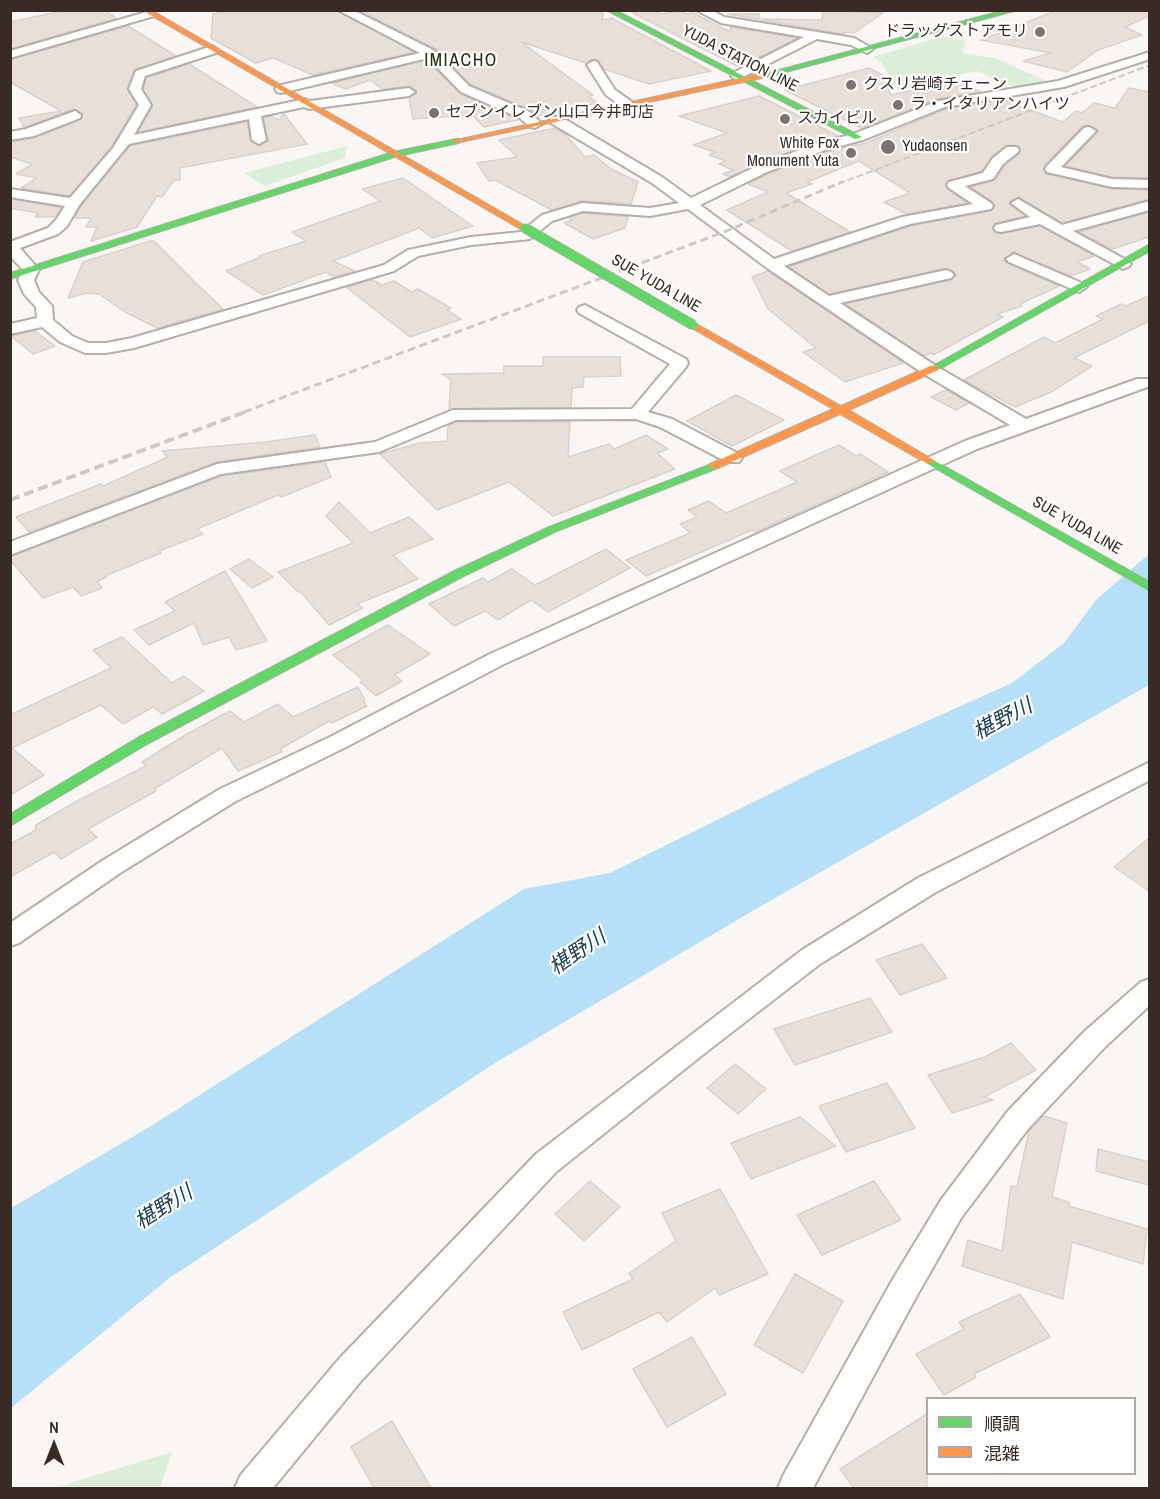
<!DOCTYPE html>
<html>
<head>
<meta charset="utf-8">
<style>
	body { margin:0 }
	#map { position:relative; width:1160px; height:1499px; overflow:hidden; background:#faf6f4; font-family:"Archivo Narrow","Noto Sans JP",sans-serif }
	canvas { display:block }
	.frame { position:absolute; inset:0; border:12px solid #382b26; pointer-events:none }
	.legend { position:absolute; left:926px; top:1397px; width:210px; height:78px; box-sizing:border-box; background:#fff; border:2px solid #afaaa8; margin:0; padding:8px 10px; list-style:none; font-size:18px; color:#382b26 }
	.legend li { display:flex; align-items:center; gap:12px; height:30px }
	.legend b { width:30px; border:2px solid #afaaa8 }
	.north { position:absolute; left:24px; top:1415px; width:60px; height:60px; -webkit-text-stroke:4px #fff; paint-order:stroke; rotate:0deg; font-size:16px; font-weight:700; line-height:24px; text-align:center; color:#382b26 }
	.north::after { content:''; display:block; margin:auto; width:21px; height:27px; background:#382b26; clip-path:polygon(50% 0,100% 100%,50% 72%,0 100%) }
</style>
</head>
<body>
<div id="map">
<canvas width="1160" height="1499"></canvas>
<div class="frame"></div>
<ul class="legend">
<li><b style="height:8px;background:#63d668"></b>順調</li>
<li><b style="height:8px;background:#ff974d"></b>混雑</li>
</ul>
<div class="north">N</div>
</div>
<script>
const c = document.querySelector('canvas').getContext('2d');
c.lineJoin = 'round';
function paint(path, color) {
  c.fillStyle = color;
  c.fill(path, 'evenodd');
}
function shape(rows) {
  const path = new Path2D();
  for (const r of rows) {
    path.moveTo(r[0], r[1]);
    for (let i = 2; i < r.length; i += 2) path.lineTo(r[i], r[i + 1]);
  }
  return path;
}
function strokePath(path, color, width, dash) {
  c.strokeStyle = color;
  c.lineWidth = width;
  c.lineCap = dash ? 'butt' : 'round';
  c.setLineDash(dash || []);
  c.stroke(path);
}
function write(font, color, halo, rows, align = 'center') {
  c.font = font + ' "Archivo Narrow","Noto Sans JP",sans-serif';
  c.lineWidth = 4.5;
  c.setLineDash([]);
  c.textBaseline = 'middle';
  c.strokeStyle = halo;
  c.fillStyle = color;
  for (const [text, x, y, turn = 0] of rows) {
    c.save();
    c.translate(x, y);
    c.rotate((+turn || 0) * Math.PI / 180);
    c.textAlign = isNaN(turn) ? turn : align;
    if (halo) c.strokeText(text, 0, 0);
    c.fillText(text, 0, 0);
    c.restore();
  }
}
paint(shape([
	[943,36,966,41,962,53,995,58,1049,82,1016,88,977,71,898,91,881,62,873,57],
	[347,146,345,158,265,186,244,173],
	[172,1452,160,1488,54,1488]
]), '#dbefd8');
paint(shape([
	[1149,554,1149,685,761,906,495,1063,168,1279,11,1408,11,1208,151,1126,524,889,610,873,822,768,1012,683,1064,643,1096,600]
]), '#b6e0f8');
const building = shape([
	[67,10,104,10,116,18,10,49,10,22,67,10],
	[229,10,336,10,414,52,313,75,273,58,256,63,211,38,213,14,229,10],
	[359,10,600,11,603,14,602,20,611,18,711,71,649,84,604,69,598,60,592,59,586,63,521,42,593,95,588,96,598,103,569,109,558,105,554,112,537,116,531,110,470,84,436,49,359,10],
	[642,10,653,10,661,14,680,11,686,14,693,13,731,32,730,27,797,38,746,64,737,66,633,13,642,10],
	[823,10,883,13,854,33,847,32,843,34,728,14,759,14,760,19,822,20,823,10],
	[1058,10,1149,10,1149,16,1125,27,1142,35,1098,50,1067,72,1023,61,1051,53,981,40,1058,10],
	[128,26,176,56,134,70,127,88,136,105,111,147,69,196,21,188,37,178,16,174,32,164,10,157,10,142,35,138,81,120,83,114,74,109,24,127,19,118,61,111,10,82,10,60,128,26],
	[427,60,460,94,518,120,484,127,472,115,413,119,409,98,417,91,410,86,382,89,370,80,346,89,332,83,427,60],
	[189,64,257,107,138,132,153,106,143,89,147,78,189,64],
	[869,68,882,75,891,95,952,80,981,92,937,99,861,128,785,90,869,68],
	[1129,88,1149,92,1149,178,1112,177,1065,166,1098,133,1097,129,1089,125,1082,126,1045,164,1043,170,1046,174,1112,189,1149,190,1149,199,1062,223,1019,197,1010,201,1010,205,1025,216,995,223,992,227,994,232,1001,234,1040,226,1094,256,1077,262,1090,269,1071,276,1013,252,1004,259,1007,264,1059,286,1020,304,1022,306,997,314,1003,317,933,355,931,353,924,356,846,304,951,280,956,275,952,270,946,268,829,294,789,267,911,226,991,211,995,207,993,202,971,187,995,180,1005,166,1019,154,1021,151,1019,146,1006,145,992,156,982,171,947,181,945,184,947,189,967,203,907,214,884,202,910,193,859,161,807,182,812,184,786,193,850,232,792,251,727,210,768,192,748,184,768,174,826,152,866,143,946,109,1003,100,1063,122,1076,111,1082,113,1094,103,1115,108,1129,88],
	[759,96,838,136,814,142,730,177,723,174,733,170,719,164,726,161,709,155,715,152,693,145,727,133,679,116,759,96],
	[284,114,307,144,180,168,180,180,174,180,162,197,157,196,137,227,91,241,97,227,86,227,91,218,75,218,82,205,130,146,247,122,250,140,260,146,268,141,264,118,272,116,278,120,284,114],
	[555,128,566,135,585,157,594,155,611,169,638,182,631,204,582,201,552,210,495,180,489,181,477,163,517,157,499,140,555,128],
	[403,178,473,226,432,238,419,228,333,261,355,271,333,277,326,272,263,295,226,271,261,257,259,256,306,241,292,232,380,201,362,189,403,178],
	[10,199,61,208,55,217,35,217,38,213,10,208,10,199],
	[1149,212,1149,237,1112,249,1079,232,1149,212],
	[583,213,628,217,625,228,593,239,564,223,572,220,569,218,583,213],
	[150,241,154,241,194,281,193,284,196,283,223,309,157,328,125,312,99,294,87,293,68,298,83,262,150,241],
	[768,271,903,363,845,382,803,352,816,348,768,309,752,277,768,271],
	[372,280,382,285,394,281,411,292,418,289,451,308,447,310,461,319,410,337,346,287,372,280],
	[1149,296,1149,321,1074,358,1092,366,1051,392,1015,407,964,380,1044,337,1055,343,1103,319,1096,316,1121,304,1125,306,1149,296],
	[35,331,55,346,33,354,11,336,35,331],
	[543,357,620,357,621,376,584,377,583,387,572,388,571,407,449,409,451,380,442,374,504,373,504,366,543,366,543,357],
	[946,390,969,403,956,410,931,397,946,390],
	[736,395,784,420,732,446,687,421,736,395],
	[456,422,570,422,568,457,609,444,614,449,646,435,668,449,657,453,675,469,553,516,509,482,437,510,380,454,420,443,447,441,448,426,456,422],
	[315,435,320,447,216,462,29,532,16,517,101,484,103,486,168,457,162,451,265,442,315,435],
	[839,445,856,456,860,454,888,472,755,532,752,530,646,576,626,560,690,533,680,524,697,517,688,510,709,501,726,513,797,482,780,471,839,445],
	[325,462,331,477,281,497,278,495,197,529,203,534,159,551,161,553,105,576,107,577,97,581,102,588,81,596,73,587,43,598,10,560,10,557,222,476,325,462],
	[339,502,370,533,409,517,433,539,393,555,418,579,357,604,363,608,329,625,300,591,298,592,278,572,353,543,326,516,339,502],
	[606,549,630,568,548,612,531,600,498,620,485,611,454,626,429,604,483,578,488,582,512,569,535,585,606,549],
	[249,559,273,577,252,588,230,569,249,559],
	[225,571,267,641,236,650,229,637,203,645,194,623,149,645,134,630,175,611,165,602,225,571],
	[388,625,430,654,394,675,402,681,376,696,360,682,363,680,333,655,388,625],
	[122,637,172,683,184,676,204,691,162,714,153,707,123,724,101,705,12,748,44,775,10,795,10,715,111,668,93,650,122,637],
	[358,687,365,700,363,701,367,706,332,723,329,721,280,749,282,752,238,771,222,748,154,789,156,791,88,829,97,837,61,859,54,852,10,877,10,844,36,830,36,825,77,801,146,766,142,762,187,734,230,711,244,722,278,704,293,717,358,687],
	[1149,838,1149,891,1114,867,1149,838],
	[922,944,947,978,900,995,876,960,922,944],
	[870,998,892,1032,795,1065,774,1029,870,998],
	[1011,1043,1036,1070,984,1097,993,1100,952,1113,928,1075,985,1057,1011,1043],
	[735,1064,766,1089,738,1114,707,1088,735,1064],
	[887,1083,915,1128,846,1152,819,1106,887,1083],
	[1044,1116,1067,1123,1052,1197,1069,1202,1069,1206,1147,1229,1143,1264,1072,1242,1063,1299,962,1266,968,1240,1002,1251,1011,1186,1017,1187,1029,1131,1044,1116],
	[800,1117,836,1146,751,1179,731,1143,800,1117],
	[1098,1149,1149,1162,1149,1185,1096,1171,1098,1149],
	[590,1181,620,1207,584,1241,555,1214,590,1181],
	[874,1181,901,1220,822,1255,797,1215,874,1181],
	[720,1189,768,1274,719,1295,715,1288,667,1322,659,1312,582,1350,563,1312,633,1279,629,1273,676,1241,662,1213,720,1189],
	[795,1274,843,1301,803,1373,754,1345,795,1274],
	[1020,1294,1050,1337,974,1374,976,1377,944,1395,916,1354,964,1329,959,1322,1020,1294],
	[692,1337,726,1394,667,1427,633,1369,692,1337],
	[927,1414,927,1488,854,1488,840,1469,927,1414],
	[392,1421,431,1488,374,1488,351,1447,392,1421]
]);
paint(building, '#e9dfd9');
strokePath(building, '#d8d1cd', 1.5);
const street = shape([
	[338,10,353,10,435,51,469,86,530,112,542,124,535,128,530,127,520,118,461,92,428,58,281,93,277,92,275,89,277,86,420,53,338,10],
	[696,10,711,10,724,17,854,38,873,49,867,53,851,45,817,39,737,80,731,76,733,73,804,37,721,23,696,10],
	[150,11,154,12,154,16,10,58,10,51,150,11],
	[212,46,218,50,216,53,145,76,141,89,151,105,134,135,305,99,310,101,409,88,415,92,409,96,309,109,304,107,261,116,266,140,259,144,252,140,249,119,129,144,80,204,67,226,58,234,20,248,39,270,34,280,39,292,52,306,53,320,72,336,88,343,106,343,132,338,384,265,408,250,471,237,521,232,542,215,582,203,650,208,679,203,652,183,551,123,550,120,551,117,561,117,662,177,691,198,757,166,815,144,853,134,938,101,1058,81,1150,52,1150,59,1064,87,945,107,863,140,825,150,767,172,700,205,774,259,902,217,973,204,949,188,947,185,949,182,983,173,993,158,1007,147,1017,147,1019,150,1017,153,1003,164,993,179,965,186,991,203,993,206,991,209,910,224,784,266,829,296,946,270,951,272,954,275,951,278,840,303,936,366,1026,419,1137,379,1149,379,1150,386,977,449,504,664,346,747,236,801,120,873,19,943,10,946,10,923,102,861,220,789,330,737,490,654,965,441,1010,425,924,374,767,268,688,209,650,216,583,211,552,221,530,239,471,245,418,256,394,271,134,348,106,353,85,353,60,342,42,327,10,334,10,324,37,318,36,307,24,294,18,280,23,270,10,256,10,242,48,228,56,220,65,206,10,197,10,189,70,198,113,148,139,105,129,89,136,71,212,46],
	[593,61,597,62,615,90,632,102,634,105,632,108,624,108,606,95,587,65,593,61],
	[75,111,81,115,80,118,34,136,10,140,10,132,26,129,75,111],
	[1089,127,1096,131,1061,167,1112,179,1150,180,1150,188,1112,187,1047,172,1045,169,1047,166,1084,128,1089,127],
	[1018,199,1062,225,1150,201,1150,210,1073,231,1128,261,1131,264,1128,267,1123,269,1040,224,1001,232,996,231,994,228,996,225,1030,217,1011,203,1018,199],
	[1014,254,1084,284,1087,287,1079,292,1074,290,1009,262,1006,259,1014,254],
	[585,305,686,359,688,363,686,367,648,412,672,419,739,454,742,458,739,462,727,462,660,427,636,419,456,420,379,452,221,474,10,555,10,542,217,464,375,442,453,410,632,409,670,364,579,313,577,310,579,307,585,305],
	[1150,762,1150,780,936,892,820,964,705,1053,556,1172,361,1381,273,1488,235,1488,240,1476,339,1359,536,1154,802,950,918,878,1150,762],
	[1150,979,1150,1005,1105,1047,1028,1129,961,1218,915,1299,813,1488,778,1488,783,1476,893,1279,941,1200,1008,1111,1085,1031,1141,982,1150,979]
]);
const fast = shape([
	[606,10,615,10,862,137,855,139,606,10],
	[1005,10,1018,10,767,77,760,75,1005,10],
	[456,139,459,139,459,143,398,156,10,279,10,273,393,152,456,139],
	[1150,244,1150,251,938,370,934,371,929,368,1150,244],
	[930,458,1150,582,1150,591,926,463,925,461,930,458],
	[714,463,719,466,718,468,557,531,462,577,149,743,10,826,10,814,139,737,454,571,549,527,714,463]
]);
const slow = shape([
	[142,10,151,10,529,228,522,230,142,10],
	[764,73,768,75,767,77,456,143,452,141,764,73],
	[693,322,841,406,930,366,938,366,938,370,849,410,935,461,934,463,926,463,840,414,718,468,710,468,710,464,833,409,690,327,688,325,693,322]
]);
strokePath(street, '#b5aeaa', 4);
strokePath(fast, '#b5aeaa', 2);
strokePath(slow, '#b5aeaa', 2);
paint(street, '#fefefd');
paint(fast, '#63d668');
paint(slow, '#ff974d');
strokePath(shape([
	[838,184,1150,65]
]), '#cbc9c8', 2, [7, 3]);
strokePath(shape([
	[244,412,724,232,842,182]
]), '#cbc9c8', 3, [8, 4.5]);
strokePath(shape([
	[10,500,248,411]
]), '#cbc9c8', 4, [10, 5]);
const fastBridge = shape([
	[525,228,693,325]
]);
strokePath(fastBridge, '#b5aeaa', 11, []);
strokePath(fastBridge, '#63d668', 9);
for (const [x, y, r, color] of [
	[1040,32,6,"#7c726e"],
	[851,85,6,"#7c726e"],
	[898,105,6,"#7c726e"],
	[434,113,6,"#7c726e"],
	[785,119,6,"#7c726e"],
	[888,147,8,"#7c726e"],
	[851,153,6,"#7c726e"]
]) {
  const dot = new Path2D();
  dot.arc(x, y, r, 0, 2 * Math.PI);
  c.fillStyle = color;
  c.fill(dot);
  strokePath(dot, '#fff', 2);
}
write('16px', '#382b26', '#fff', [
	["ドラッグストアモリ",1028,32,"right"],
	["クスリ岩崎チェーン",863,85],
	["ラ・イタリアンハイツ",910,105],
	["セブンイレブン山口今井町店",446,113],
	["スカイビル",797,119],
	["White Fox",839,144,"right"],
	["Monument Yuta",839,162,"right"],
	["Yudaonsen",902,147]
], 'left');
write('16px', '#382b26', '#fff', [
	["YUDA STATION LINE",740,59,27],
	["SUE YUDA LINE",656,284,30],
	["SUE YUDA LINE",1077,526,30]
]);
c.letterSpacing = '1.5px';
write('18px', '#232f0a', '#fff', [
	["IMIACHO",461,61]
]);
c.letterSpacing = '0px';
write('italic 21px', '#1e4154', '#fff', [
	["椹野川",1003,720,-28],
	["椹野川",578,953,-34],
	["椹野川",164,1208,-32]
]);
</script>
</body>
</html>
